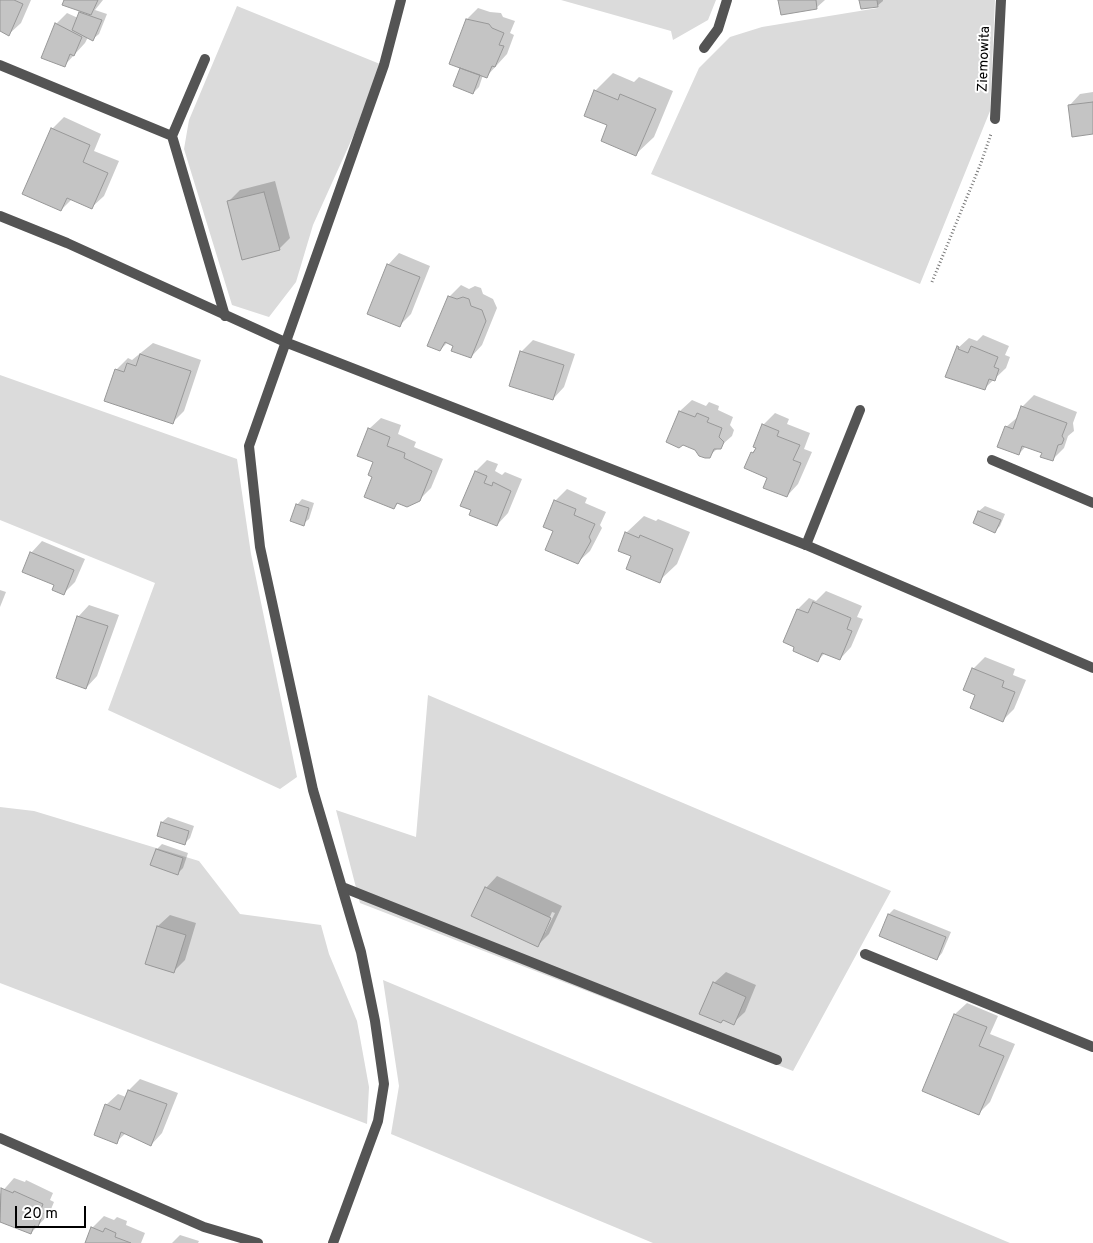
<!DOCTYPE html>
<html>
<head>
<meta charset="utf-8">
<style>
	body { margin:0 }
	#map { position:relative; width:1093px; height:1243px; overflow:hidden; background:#fff; font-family:Overpass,sans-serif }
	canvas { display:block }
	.scale { position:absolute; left:15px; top:1206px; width:71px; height:22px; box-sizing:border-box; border:2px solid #000; border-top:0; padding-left:6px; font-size:15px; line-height:18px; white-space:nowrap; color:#000; -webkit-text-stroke:4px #fff; paint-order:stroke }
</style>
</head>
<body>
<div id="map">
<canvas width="1093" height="1243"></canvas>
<div class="scale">20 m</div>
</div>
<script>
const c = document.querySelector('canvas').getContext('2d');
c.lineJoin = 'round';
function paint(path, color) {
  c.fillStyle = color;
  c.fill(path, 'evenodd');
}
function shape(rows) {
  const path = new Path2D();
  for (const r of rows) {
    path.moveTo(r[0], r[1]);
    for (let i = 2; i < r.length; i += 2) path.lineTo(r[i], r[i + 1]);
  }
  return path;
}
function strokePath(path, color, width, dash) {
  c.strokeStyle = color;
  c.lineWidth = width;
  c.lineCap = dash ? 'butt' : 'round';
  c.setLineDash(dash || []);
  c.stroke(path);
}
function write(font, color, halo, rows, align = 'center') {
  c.font = font + ' Overpass,sans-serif';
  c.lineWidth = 4;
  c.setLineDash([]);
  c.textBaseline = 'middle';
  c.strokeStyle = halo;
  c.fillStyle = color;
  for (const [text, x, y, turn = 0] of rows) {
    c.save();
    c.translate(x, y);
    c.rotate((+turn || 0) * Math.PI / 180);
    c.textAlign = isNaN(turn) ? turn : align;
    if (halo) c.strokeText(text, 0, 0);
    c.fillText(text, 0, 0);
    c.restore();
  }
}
paint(shape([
	[561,0,716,0,708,20,673,40,671,31],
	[877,0,995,0,990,111,920,284,651,174,699,68,730,37,762,27,878,8],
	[237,6,380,64,355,132,313,225,296,282,269,317,232,305,184,149,189,120],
	[0,375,237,459,251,554,297,777,280,789,108,710,155,583,0,520],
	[428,695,891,891,793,1071,360,903,336,810,416,837],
	[0,807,34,811,199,861,240,914,321,925,329,954,357,1021,369,1087,367,1124,0,983],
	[383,980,730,1125,1010,1243,653,1243,391,1134,399,1086]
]), '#dbdbdb');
paint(shape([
	[0,0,31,0,21,23,9,34,0,30],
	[66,0,103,0,95,10,107,14,99,34,93,39,88,37,85,43,64,66,56,24,67,13,78,18,82,11],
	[780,0,825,0,816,8],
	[861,0,883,0,883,1,877,6],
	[478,8,490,12,501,13,503,17,515,21,510,33,514,35,507,54,487,76,483,75,479,87,473,93,461,68,467,19],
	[613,73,634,82,639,77,673,91,654,137,636,154,609,125,595,91],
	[1093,92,1093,133,1069,106,1080,94],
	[64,117,101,134,94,151,119,161,104,196,92,207,72,199,61,210,52,129],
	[275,181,290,238,279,249,228,202,240,190],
	[399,253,430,266,411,314,400,325,388,265],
	[461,285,469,289,475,286,481,288,483,294,493,299,497,308,482,345,471,357,448,342,440,350,449,297],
	[983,335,1009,346,1005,355,1010,357,1006,368,985,388,957,349,969,338,977,341],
	[533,340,575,354,564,387,553,399,521,352],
	[153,343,201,360,184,411,173,422,116,370,128,358,132,360],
	[1034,395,1077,412,1073,423,1074,431,1068,436,1064,448,1052,460,1043,453,1026,446,1019,454,1006,427,1019,416,1022,407],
	[692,400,706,406,709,402,719,406,718,410,733,417,730,425,734,430,732,436,709,456,683,444,668,442,680,411],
	[775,413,789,419,787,424,810,433,804,449,812,452,798,484,787,496,769,477,752,453,757,447,763,425],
	[381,418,401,425,398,434,416,442,414,447,443,459,431,488,419,500,399,502,394,507,374,476,375,462,369,429],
	[487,460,498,464,495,471,502,475,505,472,522,479,508,513,497,525,473,510,476,471],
	[567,489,587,498,585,503,606,512,600,525,602,528,590,551,578,562,554,530,555,501],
	[302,499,314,503,309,519,303,524,297,505],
	[985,506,1005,514,1000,526,995,531,974,523,979,511],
	[644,516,656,521,658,519,690,532,677,564,659,581,633,556,626,533],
	[42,541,85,559,75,582,63,594,31,553],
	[0,590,6,592,0,607],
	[826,591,862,606,857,617,863,619,851,647,840,659,825,653,818,660,798,609,809,598,816,601],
	[89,605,119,615,97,676,86,688,78,617],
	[985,657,1015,669,1013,675,1026,680,1014,709,1003,720,977,694,973,669],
	[168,817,194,826,190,838,184,844,162,822],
	[162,844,188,853,183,868,178,873,157,849],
	[497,876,562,906,549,934,538,945,486,888],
	[552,912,555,913,545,933,543,933],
	[894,909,951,932,942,953,937,959,880,935,889,914],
	[170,915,196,923,185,960,173,972,158,926],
	[726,972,756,985,745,1012,733,1023,724,1019,721,1022,714,983],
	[967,1003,998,1016,990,1034,1015,1044,990,1102,979,1113,924,1090,955,1014],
	[140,1079,178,1093,162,1133,151,1145,126,1133,116,1142,106,1105,118,1094,126,1097,129,1090],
	[14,1178,25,1182,26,1180,53,1193,50,1200,54,1202,49,1214,31,1233,0,1221,0,1194],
	[104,1216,114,1220,117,1217,127,1221,126,1225,145,1233,141,1243,86,1243,92,1228],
	[180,1235,199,1241,198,1243,172,1243]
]), '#0003');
const building = shape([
	[0,0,14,0,23,4,9,36,0,31,0,0],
	[64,0,98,0,91,15,62,5,64,0],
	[778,0,816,0,817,9,781,15,778,0],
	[859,0,877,0,878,7,861,9,859,0],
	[79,12,102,20,93,41,72,30,79,12],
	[466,19,489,24,492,28,504,33,499,45,504,46,495,67,492,66,487,78,449,64,466,19],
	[55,23,82,37,74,56,70,54,65,67,41,58,55,23],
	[460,68,480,75,473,94,453,86,460,68],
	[594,90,618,100,620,94,656,109,636,156,601,141,607,125,584,116,594,90],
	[1093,102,1093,134,1072,137,1068,105,1093,102],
	[51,128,90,145,83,162,108,173,92,209,67,198,61,211,22,194,51,128],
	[264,192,280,250,242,260,227,201,264,192],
	[387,264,420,277,400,327,367,314,387,264],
	[448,296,457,299,463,297,469,299,471,306,482,310,486,321,471,358,451,351,453,346,445,342,440,351,427,346,448,296],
	[957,346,959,347,958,349,968,353,971,346,998,357,994,367,999,369,995,381,989,379,985,390,945,377,957,346],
	[520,351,564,365,553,400,509,386,520,351],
	[140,354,191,371,173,424,104,401,115,369,124,372,127,363,136,366,140,354],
	[1021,406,1067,423,1062,436,1064,439,1062,444,1058,445,1053,461,1040,457,1042,453,1022,446,1019,455,997,447,1005,426,1013,429,1021,406],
	[679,411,695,417,697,413,709,418,707,422,722,428,719,437,724,442,721,449,714,449,710,458,705,458,699,456,695,450,683,445,679,448,666,442,679,411],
	[762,424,779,431,777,436,800,445,793,460,801,463,787,497,763,488,767,478,744,468,751,452,753,453,756,448,753,447,762,424],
	[368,428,390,437,387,446,405,453,404,458,432,471,420,501,407,507,397,503,394,509,364,497,372,477,368,475,373,462,357,456,368,428],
	[475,471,487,476,484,483,492,486,493,482,511,491,497,526,469,515,471,510,460,506,475,471],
	[554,500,576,509,574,515,595,524,589,537,591,541,578,564,545,550,553,531,543,527,554,500],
	[296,504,309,508,304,526,290,521,296,504],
	[978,511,1001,520,995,533,973,523,978,511],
	[625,532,639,538,640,535,673,549,660,583,626,569,631,556,618,551,625,532],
	[30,552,74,570,64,595,52,590,54,585,22,572,30,552],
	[813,602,851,618,847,629,852,631,840,660,822,653,818,662,793,651,794,647,783,642,797,609,808,613,813,602],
	[77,616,108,626,86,689,56,678,77,616],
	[972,668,1004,681,1002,687,1015,692,1003,722,970,708,975,695,963,690,972,668],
	[161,822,189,831,185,845,157,836,161,822],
	[156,849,183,858,178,875,150,865,156,849],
	[485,887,551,918,538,947,471,916,485,887],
	[888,914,946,937,937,960,879,936,888,914],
	[157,926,186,935,174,973,145,964,157,926],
	[713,982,746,997,734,1025,723,1020,721,1023,699,1014,713,982],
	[954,1014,987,1027,979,1046,1004,1056,979,1115,922,1091,954,1014],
	[128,1090,167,1104,151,1146,121,1132,117,1144,94,1135,105,1104,120,1110,128,1090],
	[1,1188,13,1193,14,1191,43,1204,40,1212,43,1213,38,1227,34,1226,31,1234,0,1222,1,1188],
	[91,1227,103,1232,105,1228,116,1233,115,1237,131,1243,85,1243,91,1227]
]);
paint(building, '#c4c4c4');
strokePath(building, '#989898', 1);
strokePath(shape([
	[932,282,981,163,991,134]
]), '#767676', 3, [1, 2.5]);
strokePath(shape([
	[205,59,172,136,225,316],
	[0,65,172,136],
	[992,460,1093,503],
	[806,545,860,410],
	[342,887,777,1060],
	[865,954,1093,1047],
	[0,1138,204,1227,258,1243]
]), '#545454', 10);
strokePath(shape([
	[704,48,718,29,727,0],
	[995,119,1001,0],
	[0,216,67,243,285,342,806,545,1093,668],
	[333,1243,378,1121,384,1084,375,1021,361,952,313,790,260,547,249,446,384,65,401,0]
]), '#545454', 10);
write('14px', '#000', '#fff', [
	["Ziemowita",985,59,-88]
]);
</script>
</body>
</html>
